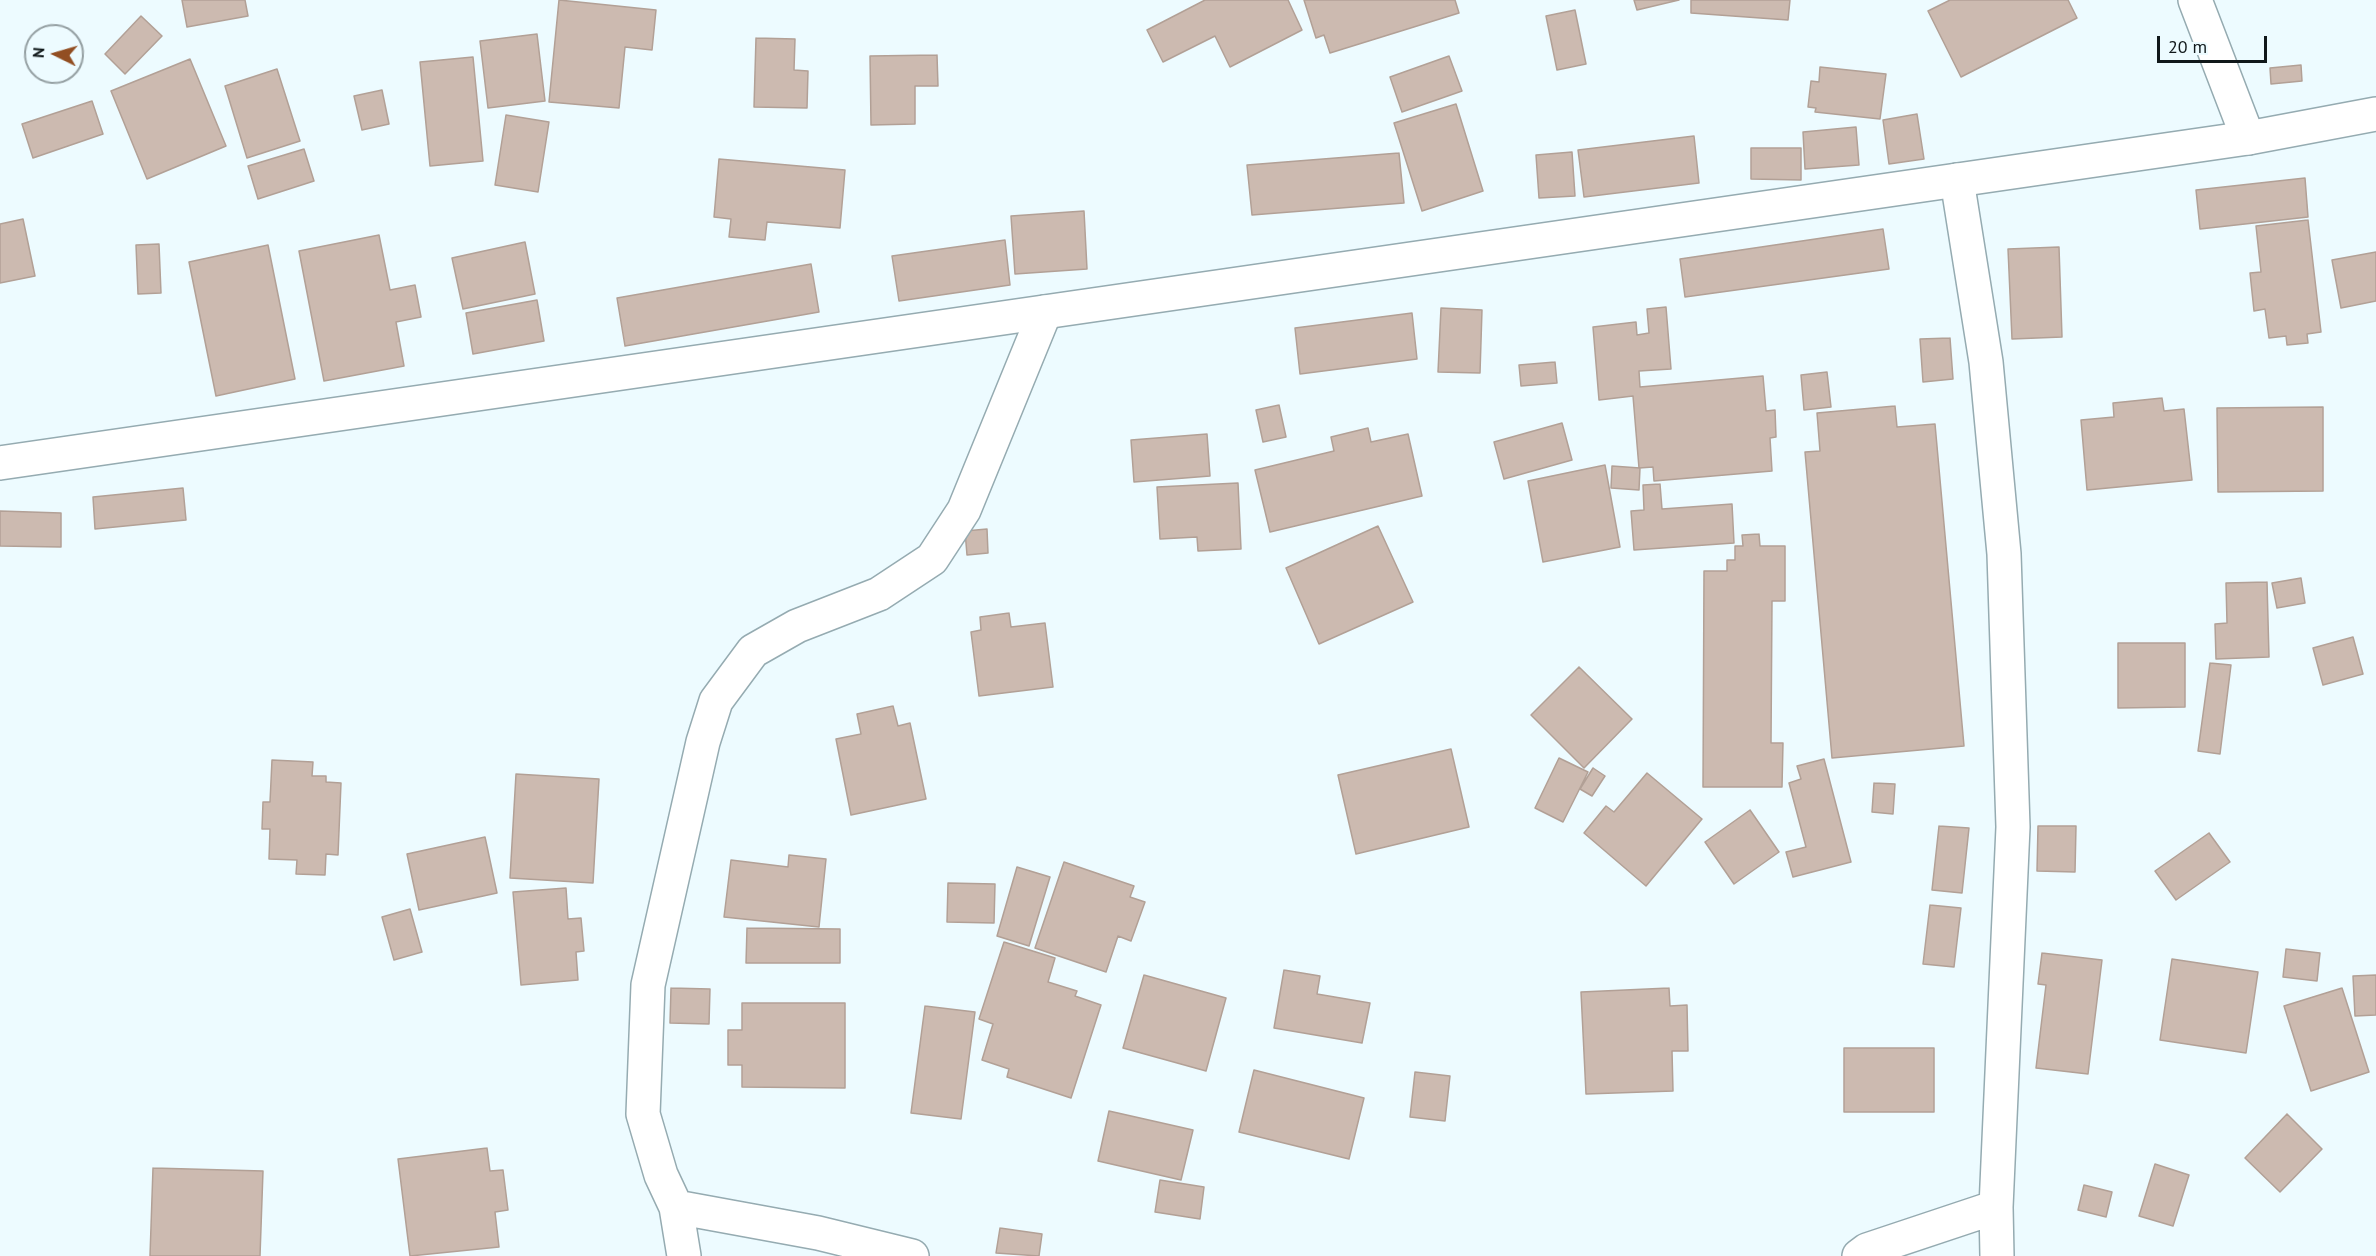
<!DOCTYPE html>
<html>
<head>
<meta charset="utf-8">
<style>
	body { margin:0 }
	#map { position:relative; width:2376px; height:1256px; overflow:hidden; background:#edfbff; font-family:"PT Sans",sans-serif }
	canvas { display:block }
	.north { position:absolute; left:24px; top:24px; width:60px; height:60px; box-sizing:border-box; background:#edfbff; border:2px solid #95a0a3; border-radius:50%; rotate:275deg; font-size:16px; font-weight:700; line-height:24px; text-align:center; color:#10181a }
	.north::after { content:''; display:block; margin:auto; width:21px; height:27px; background:#924e22; clip-path:polygon(50% 0,100% 100%,50% 72%,0 100%) }
	.scale { position:absolute; left:2157px; top:36px; width:110px; height:27px; box-sizing:border-box; border:3px solid #10181a; border-top:0; padding-left:8px; font-size:18px; line-height:21px; white-space:nowrap; color:#10181a; -webkit-text-stroke:4px #edfbff; paint-order:stroke }
</style>
</head>
<body>
<div id="map">
<canvas width="2376" height="1256"></canvas>
<div class="north">N</div>
<div class="scale">20 m</div>
</div>
<script>
const c = document.querySelector('canvas').getContext('2d');
c.lineJoin = 'round';
function paint(path, color) {
  c.fillStyle = color;
  c.fill(path, 'evenodd');
}
function shape(rows) {
  const path = new Path2D();
  for (const r of rows) {
    path.moveTo(r[0], r[1]);
    for (let i = 2; i < r.length; i += 2) path.lineTo(r[i], r[i + 1]);
  }
  return path;
}
function strokePath(path, color, width, dash) {
  c.strokeStyle = color;
  c.lineWidth = width;
  c.lineCap = dash ? 'butt' : 'round';
  c.setLineDash(dash || []);
  c.stroke(path);
}
const building = shape([
	[182,0,245,0,248,16,187,27,182,0],
	[559,0,656,10,652,50,625,47,619,108,549,102,559,0],
	[1205,0,1288,0,1302,30,1230,67,1215,36,1163,62,1147,30,1205,0],
	[1304,0,1455,0,1459,13,1330,53,1324,35,1316,38,1304,0],
	[1634,0,1679,0,1637,10,1634,0],
	[1691,0,1790,0,1788,20,1691,13,1691,0],
	[1950,0,2068,0,2077,18,1961,77,1928,11,1950,0],
	[1575,10,1586,64,1557,70,1546,16,1575,10],
	[141,16,162,36,125,74,105,54,141,16],
	[537,34,545,101,488,108,480,41,537,34],
	[756,38,795,39,794,70,808,71,807,108,754,107,756,38],
	[937,55,938,86,915,86,915,124,871,125,870,56,937,55],
	[1449,56,1462,91,1402,112,1390,77,1449,56],
	[473,57,483,161,430,166,420,62,473,57],
	[190,59,226,146,147,179,111,91,190,59],
	[2301,65,2302,81,2271,84,2270,68,2301,65],
	[1820,67,1886,74,1880,119,1815,112,1816,108,1808,107,1811,81,1819,82,1820,67],
	[277,69,300,141,247,158,225,86,277,69],
	[382,90,389,124,362,130,354,96,382,90],
	[92,101,103,134,33,158,22,124,92,101],
	[1456,104,1483,191,1422,211,1394,123,1456,104],
	[1917,114,1924,159,1889,164,1883,120,1917,114],
	[506,115,549,122,538,192,495,185,506,115],
	[1856,127,1859,165,1805,169,1803,132,1856,127],
	[1694,136,1699,183,1584,197,1578,150,1694,136],
	[1751,148,1801,148,1801,180,1751,179,1751,148],
	[304,149,314,181,258,199,248,166,304,149],
	[1572,152,1575,196,1539,198,1536,155,1572,152],
	[1399,153,1404,203,1252,215,1247,165,1399,153],
	[719,159,845,170,840,228,767,222,765,240,729,237,731,219,714,217,719,159],
	[2305,178,2308,217,2200,229,2196,190,2305,178],
	[1084,211,1087,269,1015,274,1011,216,1084,211],
	[23,219,35,276,0,283,0,224,23,219],
	[2308,220,2321,332,2307,334,2308,343,2287,345,2286,336,2269,338,2265,309,2254,311,2250,273,2261,272,2256,226,2308,220],
	[1883,229,1889,269,1685,297,1680,259,1883,229],
	[379,235,390,290,415,285,421,317,396,322,404,366,324,381,299,251,379,235],
	[1005,240,1010,285,899,301,892,256,1005,240],
	[525,242,535,294,463,309,452,258,525,242],
	[159,244,161,293,138,294,136,245,159,244],
	[268,245,295,379,216,396,189,262,268,245],
	[2059,247,2062,337,2012,339,2008,249,2059,247],
	[2376,252,2376,301,2341,308,2332,260,2376,252],
	[811,264,819,312,625,346,617,298,811,264],
	[537,300,544,341,473,354,466,313,537,300],
	[1666,307,1671,369,1639,371,1640,387,1763,376,1766,411,1775,410,1776,437,1770,438,1772,471,1654,481,1653,467,1639,468,1633,396,1599,400,1593,327,1636,322,1637,335,1649,333,1647,309,1666,307],
	[1441,308,1482,310,1480,373,1438,372,1441,308],
	[1412,313,1417,359,1300,374,1295,328,1412,313],
	[1950,338,1953,379,1923,382,1920,339,1950,338],
	[1555,362,1557,383,1521,386,1519,365,1555,362],
	[1827,372,1831,407,1804,410,1801,375,1827,372],
	[2162,398,2164,411,2184,409,2192,480,2087,490,2081,420,2114,417,2113,403,2162,398],
	[1279,405,1286,437,1263,442,1256,410,1279,405],
	[1895,406,1897,427,1935,424,1964,746,1832,758,1805,452,1820,451,1817,413,1895,406],
	[2323,407,2323,491,2218,492,2217,408,2323,407],
	[1562,423,1572,460,1504,479,1494,442,1562,423],
	[1368,428,1371,442,1408,434,1422,496,1270,532,1255,470,1334,451,1331,437,1368,428],
	[1207,434,1210,476,1134,482,1131,440,1207,434],
	[1605,465,1620,547,1543,562,1528,481,1605,465],
	[1612,466,1640,468,1639,490,1611,488,1612,466],
	[1238,483,1241,549,1198,551,1197,537,1160,539,1157,487,1238,483],
	[1660,484,1662,509,1732,504,1734,543,1634,550,1631,511,1644,510,1643,485,1660,484],
	[183,488,186,520,95,529,93,497,183,488],
	[0,511,61,513,61,547,0,546,0,511],
	[1378,526,1413,602,1319,644,1286,568,1378,526],
	[987,529,988,553,967,555,965,531,987,529],
	[1759,534,1760,546,1785,546,1785,601,1772,601,1771,743,1783,743,1782,787,1703,787,1704,571,1727,571,1727,560,1735,560,1735,546,1743,546,1742,535,1759,534],
	[2301,578,2305,603,2277,608,2272,583,2301,578],
	[2267,582,2269,657,2216,659,2215,624,2227,623,2226,583,2267,582],
	[1009,613,1011,627,1045,623,1053,687,979,696,971,632,981,630,980,617,1009,613],
	[2353,637,2363,674,2323,685,2313,648,2353,637],
	[2118,643,2185,643,2185,707,2118,708,2118,643],
	[2210,663,2231,665,2220,754,2198,751,2210,663],
	[1579,667,1632,719,1584,768,1531,715,1579,667],
	[893,706,898,726,910,723,926,799,851,815,836,739,861,734,857,714,893,706],
	[1451,749,1469,827,1356,854,1338,775,1451,749],
	[1559,758,1588,772,1563,822,1535,808,1559,758],
	[1824,759,1851,862,1793,877,1786,852,1806,847,1789,783,1801,779,1797,766,1824,759],
	[272,760,313,762,312,776,326,776,326,782,341,783,338,855,326,854,325,875,296,874,297,860,269,859,270,829,262,829,263,802,270,802,272,760],
	[1593,768,1605,776,1592,796,1580,789,1593,768],
	[1647,773,1702,819,1646,886,1584,833,1606,806,1614,812,1647,773],
	[516,774,599,779,593,883,510,878,516,774],
	[1874,783,1895,784,1893,814,1872,812,1874,783],
	[1750,810,1779,852,1734,884,1705,842,1750,810],
	[1939,826,1969,828,1962,893,1932,890,1939,826],
	[2038,826,2076,826,2075,872,2037,871,2038,826],
	[2209,833,2230,862,2176,900,2155,871,2209,833],
	[485,837,497,893,419,910,407,854,485,837],
	[789,855,826,859,819,927,724,917,731,860,788,867,789,855],
	[1064,862,1134,886,1130,897,1145,902,1131,941,1118,936,1106,972,1035,948,1064,862],
	[1017,867,1050,877,1029,946,997,936,1017,867],
	[948,883,995,884,994,923,947,922,948,883],
	[566,888,568,919,581,918,584,951,576,952,578,980,521,985,513,892,566,888],
	[1930,905,1961,908,1954,967,1923,964,1930,905],
	[410,909,422,952,394,960,382,917,410,909],
	[747,928,840,929,840,963,746,963,747,928],
	[1004,942,1055,958,1048,982,1077,991,1075,996,1101,1005,1071,1098,1007,1077,1009,1069,982,1060,993,1024,979,1019,1004,942],
	[2286,949,2320,953,2317,981,2283,977,2286,949],
	[2042,953,2102,960,2088,1074,2036,1068,2046,985,2038,984,2042,953],
	[2172,959,2258,972,2246,1053,2160,1040,2172,959],
	[1284,970,1320,976,1317,994,1370,1003,1362,1043,1274,1028,1284,970],
	[1144,975,1226,998,1206,1071,1123,1048,1144,975],
	[2376,975,2376,1015,2355,1016,2353,976,2376,975],
	[671,988,710,989,709,1024,670,1023,671,988],
	[1669,988,1670,1006,1687,1005,1688,1051,1672,1051,1673,1091,1586,1094,1581,992,1669,988],
	[2342,988,2369,1072,2311,1091,2284,1006,2342,988],
	[742,1003,845,1003,845,1088,742,1087,742,1065,728,1065,728,1030,742,1030,742,1003],
	[925,1006,975,1012,961,1119,911,1113,925,1006],
	[1844,1048,1934,1048,1934,1112,1844,1112,1844,1048],
	[1254,1070,1364,1098,1349,1159,1239,1132,1254,1070],
	[1415,1072,1450,1076,1445,1121,1410,1117,1415,1072],
	[1109,1111,1193,1130,1181,1180,1098,1161,1109,1111],
	[2287,1114,2322,1149,2280,1192,2245,1158,2287,1114],
	[487,1148,490,1171,503,1170,508,1210,495,1212,499,1247,410,1256,398,1159,487,1148],
	[2155,1164,2189,1175,2173,1226,2139,1216,2155,1164],
	[153,1168,263,1171,260,1256,150,1256,153,1168],
	[1160,1180,1204,1187,1200,1219,1155,1212,1160,1180],
	[2084,1185,2112,1192,2106,1217,2078,1210,2084,1185],
	[1000,1228,1042,1234,1039,1256,996,1253,1000,1228]
]);
paint(building, '#ccbab0');
strokePath(building, '#b2a096', 1.5);
const minor = shape([
	[2195,0,2248,138],
	[1957,180,1986,362,2004,554,2013,827,1996,1207,1997,1256],
	[676,1207,818,1233,912,1256],
	[684,1256,676,1207,661,1175,643,1114,648,985,703,742,716,701,753,651,797,626,879,594,932,559,964,510,1045,312],
	[1859,1256,1867,1250,1996,1207]
]);
const major = shape([
	[0,463,2248,138,2376,114]
]);
strokePath(minor, '#95abb1', 36);
strokePath(major, '#95abb1', 36);
strokePath(minor, '#fff', 33);
strokePath(major, '#fff', 33);
</script>
</body>
</html>
